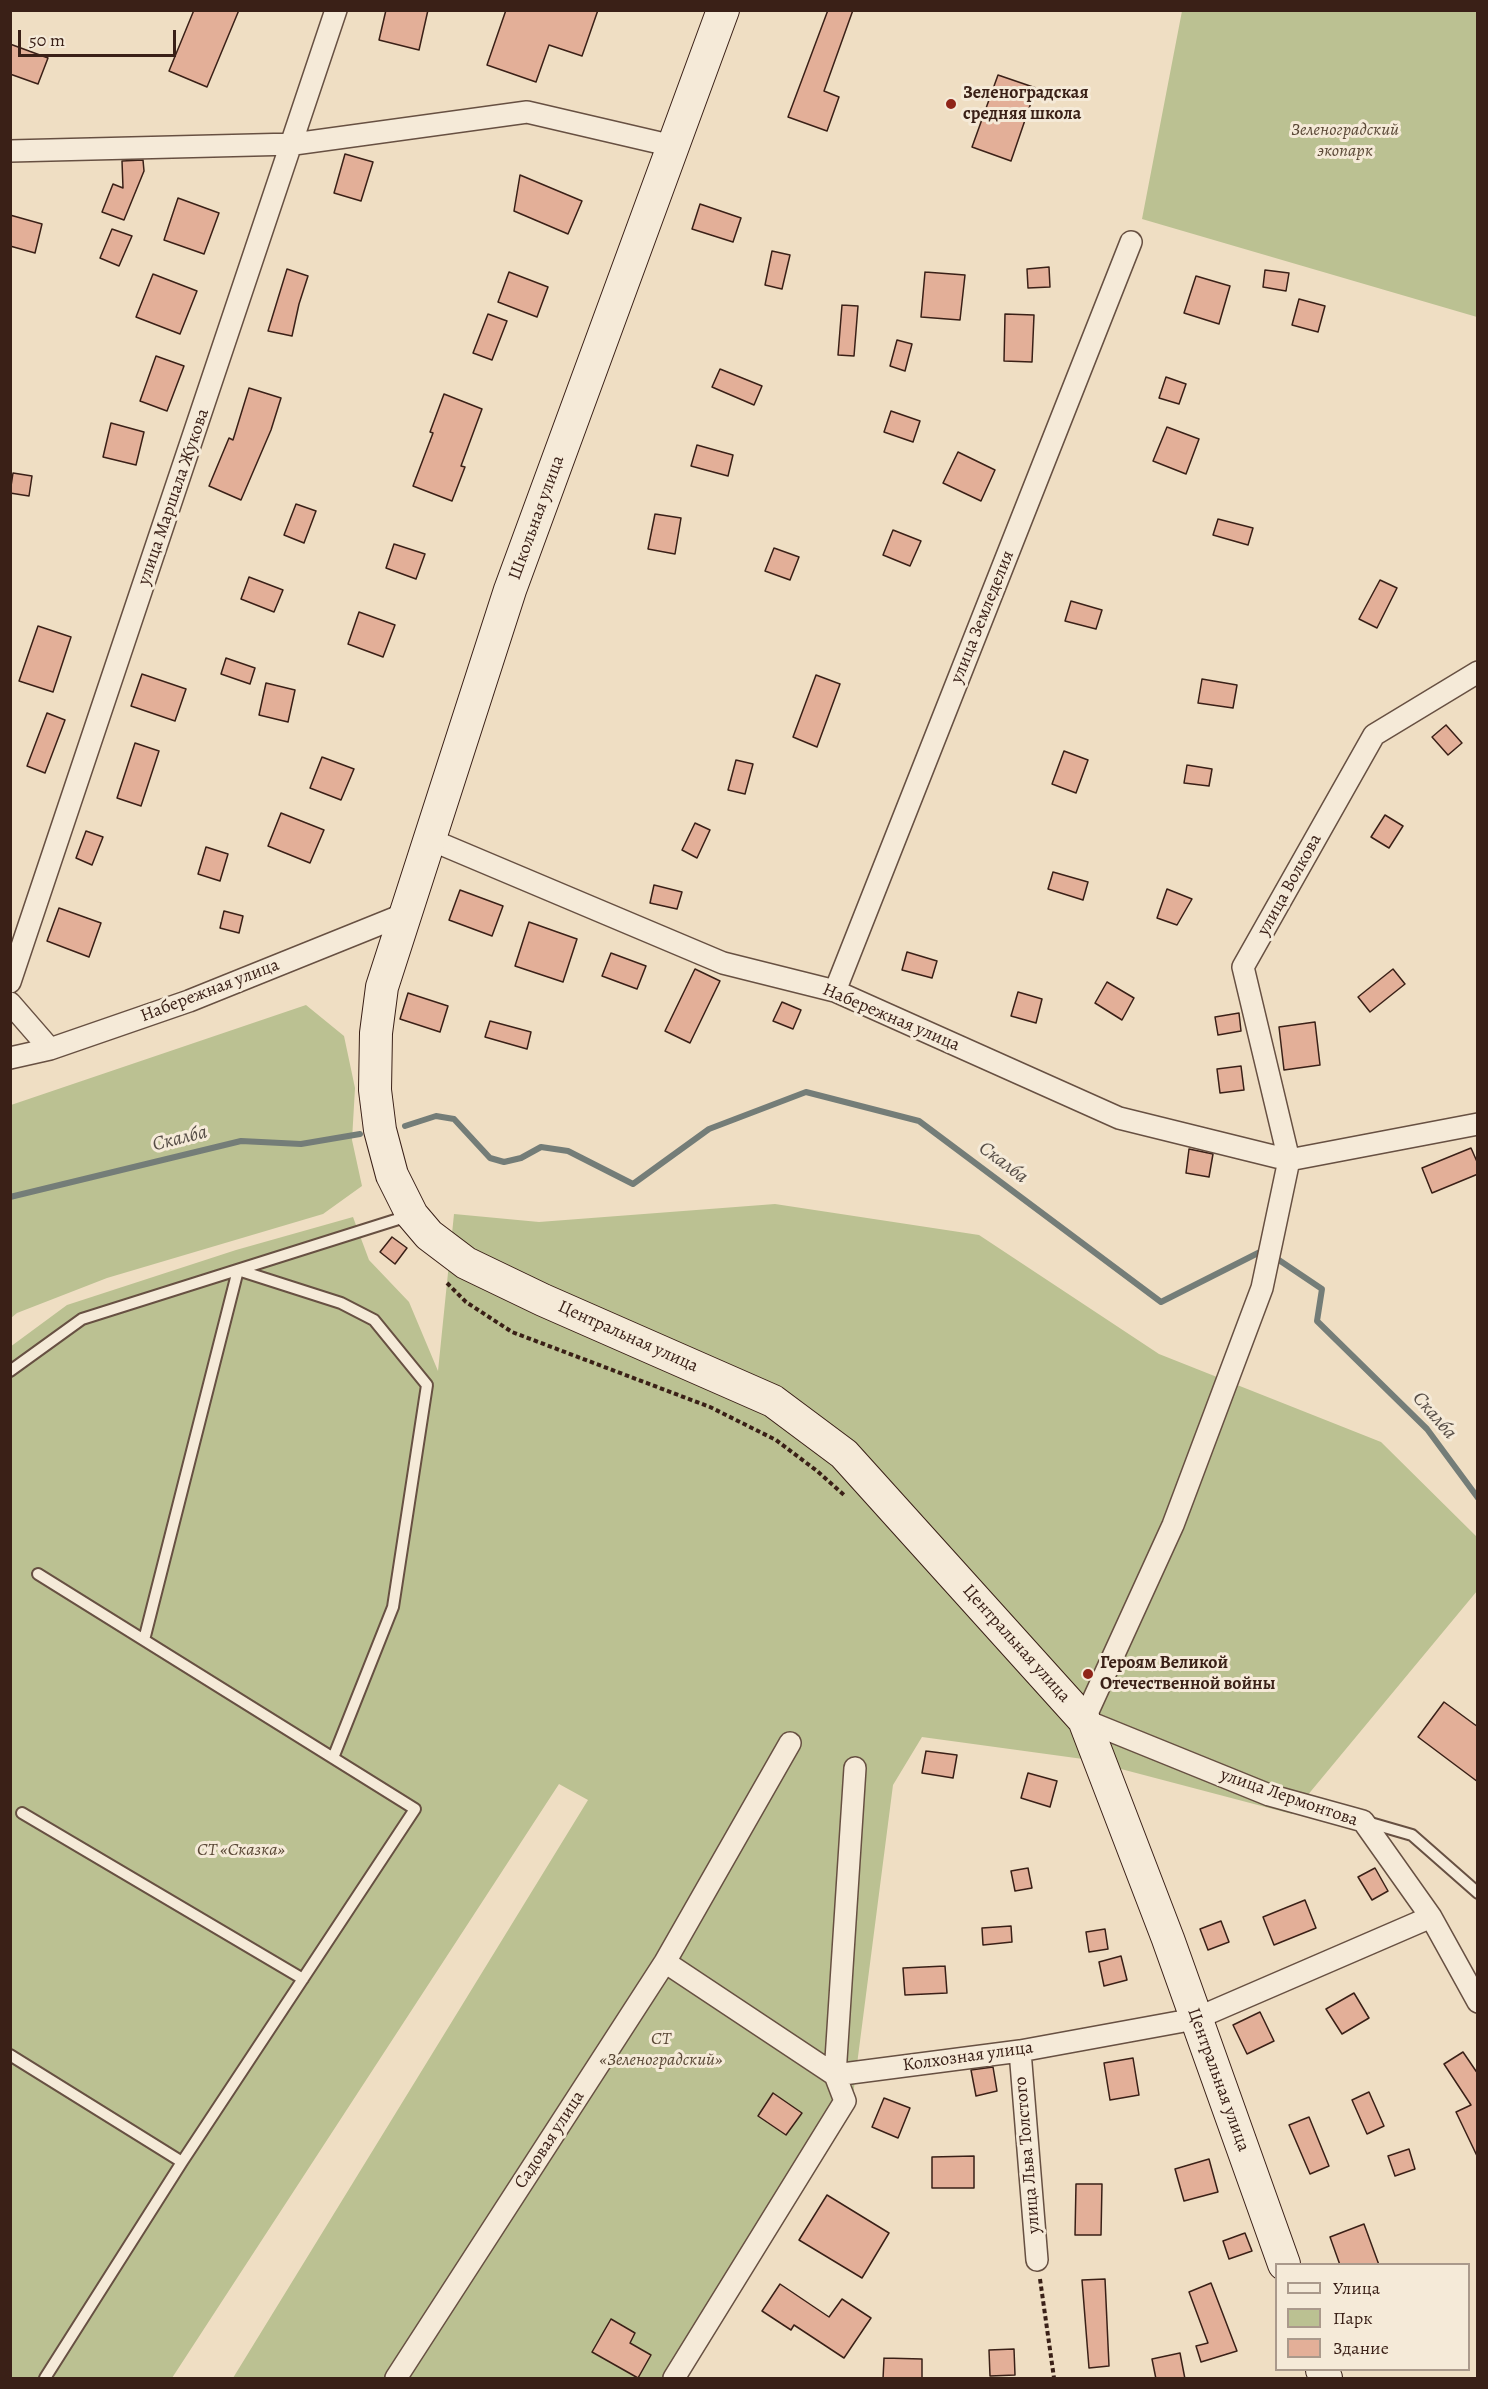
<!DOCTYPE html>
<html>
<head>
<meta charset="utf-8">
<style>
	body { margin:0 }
	#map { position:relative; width:1488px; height:2389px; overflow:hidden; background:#efdec3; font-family:Alegreya,serif }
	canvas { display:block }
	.frame { position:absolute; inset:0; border:12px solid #3a2017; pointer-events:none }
	.legend { position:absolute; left:1275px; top:2263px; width:195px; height:108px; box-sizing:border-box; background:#f5ead8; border:2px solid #aa998b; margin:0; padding:8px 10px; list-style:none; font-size:18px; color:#3a2017 }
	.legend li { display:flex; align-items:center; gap:12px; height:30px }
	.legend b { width:30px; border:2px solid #aa998b }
	.scale { position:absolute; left:18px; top:30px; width:158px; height:27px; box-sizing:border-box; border:3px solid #3a2017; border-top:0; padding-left:8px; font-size:18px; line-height:21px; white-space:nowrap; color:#3a2017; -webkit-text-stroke:4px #f5ead8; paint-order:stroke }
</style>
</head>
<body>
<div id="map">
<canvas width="1488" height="2389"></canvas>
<div class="frame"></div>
<ul class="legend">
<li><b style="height:8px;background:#f5ead8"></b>Улица</li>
<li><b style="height:16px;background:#bbc192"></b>Парк</li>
<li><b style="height:16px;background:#e3af98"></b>Здание</li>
</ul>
<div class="scale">50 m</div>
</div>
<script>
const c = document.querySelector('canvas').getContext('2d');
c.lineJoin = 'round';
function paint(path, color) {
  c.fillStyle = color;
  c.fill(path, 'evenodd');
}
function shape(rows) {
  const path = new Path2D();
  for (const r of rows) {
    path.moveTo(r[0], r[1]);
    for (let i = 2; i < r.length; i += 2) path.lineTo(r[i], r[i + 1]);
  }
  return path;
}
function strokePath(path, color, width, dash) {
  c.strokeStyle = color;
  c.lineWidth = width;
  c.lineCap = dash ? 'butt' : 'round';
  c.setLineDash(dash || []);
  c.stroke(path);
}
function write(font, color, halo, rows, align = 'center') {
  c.font = font + ' Alegreya,serif';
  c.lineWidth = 6;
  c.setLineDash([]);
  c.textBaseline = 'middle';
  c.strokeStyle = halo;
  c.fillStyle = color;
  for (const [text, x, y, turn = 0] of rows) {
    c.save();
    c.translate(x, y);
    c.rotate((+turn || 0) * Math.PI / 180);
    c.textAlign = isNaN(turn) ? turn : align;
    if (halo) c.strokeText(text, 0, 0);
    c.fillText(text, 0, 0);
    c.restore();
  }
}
paint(shape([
	[1182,11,1477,11,1477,317,1142,219],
	[306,1005,344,1036,355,1088,352,1140,362,1186,323,1214,107,1278,17,1313,11,1318,11,1105],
	[775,1204,979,1235,1159,1354,1381,1442,1477,1537,1477,1591,1292,1814,1083,1759,922,1737,893,1785,851,2111,681,2378,233,2378,588,1800,559,1784,172,2378,11,2378,10,1347,67,1305,236,1250,353,1217,369,1260,409,1302,438,1371,454,1214,539,1222]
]), '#bbc192');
strokePath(shape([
	[405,1126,436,1116,454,1119,490,1158,504,1162,521,1158,541,1147,568,1151,633,1184,709,1129,806,1092,919,1121,1161,1302,1264,1250,1322,1289,1317,1321,1427,1429,1478,1498],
	[10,1197,241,1141,301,1144,360,1134]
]), '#747d78', 6);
const building = shape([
	[194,10,239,10,207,87,169,71,194,10],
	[386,10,428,10,419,50,379,40,386,10],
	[506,10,598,10,582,56,549,45,536,82,487,65,506,10],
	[828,10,853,10,824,91,839,97,827,131,788,117,828,10],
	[10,44,48,58,38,84,10,74,10,44],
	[998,75,1036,88,1011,161,972,147,998,75],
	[345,154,373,162,361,201,334,193,345,154],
	[143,160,144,171,124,220,102,212,113,184,123,188,122,161,143,160],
	[520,175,582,201,568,234,514,211,520,175],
	[178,198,219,213,204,254,164,240,178,198],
	[700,204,741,218,733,242,692,229,700,204],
	[10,215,42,224,35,253,10,246,10,215],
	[112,229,132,236,119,266,100,258,112,229],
	[772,251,790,255,782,289,765,285,772,251],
	[1049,267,1050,287,1028,288,1027,269,1049,267],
	[287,269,308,276,299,304,292,336,268,331,287,269],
	[1265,270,1289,273,1286,291,1263,287,1265,270],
	[509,272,548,287,537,317,498,302,509,272],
	[925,272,965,275,960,320,921,317,925,272],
	[153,274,197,291,180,334,136,317,153,274],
	[1196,276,1230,286,1219,324,1184,313,1196,276],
	[1299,299,1325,306,1318,332,1292,325,1299,299],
	[842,305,858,306,854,356,838,355,842,305],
	[488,314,507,321,492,360,473,353,488,314],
	[1005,314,1034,315,1032,362,1004,361,1005,314],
	[897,340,912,344,905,371,890,366,897,340],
	[156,356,184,366,167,411,140,401,156,356],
	[720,369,762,386,754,405,712,387,720,369],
	[1166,377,1186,384,1179,404,1159,398,1166,377],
	[249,388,281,398,271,430,241,500,209,486,229,438,233,440,249,388],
	[444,394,482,409,461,466,465,467,452,501,413,486,433,433,430,432,444,394],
	[891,411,920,421,913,442,884,432,891,411],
	[111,423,144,432,136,465,103,457,111,423],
	[1167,427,1199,439,1186,474,1153,461,1167,427],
	[697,445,733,455,728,476,691,466,697,445],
	[958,452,995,470,981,501,943,483,958,452],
	[13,473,32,476,29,496,10,493,13,473],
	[296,504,316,511,304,543,284,535,296,504],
	[655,514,681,518,675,554,648,549,655,514],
	[1218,519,1253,528,1248,545,1213,535,1218,519],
	[893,530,921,541,910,566,883,555,893,530],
	[394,544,425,554,416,579,386,568,394,544],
	[774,548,799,557,790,580,765,571,774,548],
	[249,577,283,590,274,612,241,599,249,577],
	[1380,580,1397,588,1377,628,1359,619,1380,580],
	[1071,601,1102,610,1096,629,1065,621,1071,601],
	[359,612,395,625,383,657,348,644,359,612],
	[38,626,71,637,53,692,19,681,38,626],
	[226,658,255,668,250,684,221,674,226,658],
	[142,674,186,689,175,721,131,706,142,674],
	[816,675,840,684,817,747,793,737,816,675],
	[1202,679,1237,685,1233,708,1198,703,1202,679],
	[266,683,295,690,288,722,259,715,266,683],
	[47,713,65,720,45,773,27,766,47,713],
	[1446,725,1462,743,1448,755,1432,737,1446,725],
	[135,743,159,751,141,806,117,798,135,743],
	[1064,751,1088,760,1076,793,1052,784,1064,751],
	[322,757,354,769,341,800,310,788,322,757],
	[736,760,753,764,745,794,728,790,736,760],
	[1187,765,1212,769,1209,786,1184,783,1187,765],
	[281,813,324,830,310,863,268,846,281,813],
	[1385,815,1403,826,1389,848,1371,837,1385,815],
	[695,823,710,830,697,858,682,850,695,823],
	[86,831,103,837,92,865,76,858,86,831],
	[206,847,228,854,220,881,198,874,206,847],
	[1053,872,1088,882,1083,900,1048,889,1053,872],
	[654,885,682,892,677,909,650,903,654,885],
	[1167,889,1192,899,1177,925,1157,918,1167,889],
	[460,890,503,906,492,936,449,920,460,890],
	[59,908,101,923,89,957,47,941,59,908],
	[224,911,243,916,239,933,220,928,224,911],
	[529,922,577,939,563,982,515,966,529,922],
	[907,952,937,961,932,978,902,970,907,952],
	[611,953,646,966,637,989,602,976,611,953],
	[695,969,720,981,690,1043,665,1031,695,969],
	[1393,969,1405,984,1370,1012,1358,997,1393,969],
	[1107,982,1134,998,1122,1020,1095,1003,1107,982],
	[1018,992,1042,999,1036,1023,1011,1016,1018,992],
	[408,993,448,1006,440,1032,400,1019,408,993],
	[782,1002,801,1010,793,1029,773,1021,782,1002],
	[1239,1013,1241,1031,1218,1035,1215,1017,1239,1013],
	[490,1021,531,1032,527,1049,485,1037,490,1021],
	[1315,1022,1320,1065,1284,1070,1279,1027,1315,1022],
	[1241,1066,1244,1090,1220,1093,1217,1069,1241,1066],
	[1471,1148,1478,1164,1478,1174,1432,1193,1422,1168,1471,1148],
	[1189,1149,1213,1154,1209,1177,1186,1173,1189,1149],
	[392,1237,407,1248,395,1264,380,1252,392,1237],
	[1444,1702,1478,1727,1478,1782,1418,1737,1444,1702],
	[926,1751,957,1755,953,1778,922,1773,926,1751],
	[1028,1773,1057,1781,1050,1807,1021,1798,1028,1773],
	[1028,1868,1032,1888,1015,1891,1011,1871,1028,1868],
	[1375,1868,1388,1891,1372,1900,1358,1877,1375,1868],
	[1305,1900,1316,1928,1274,1945,1263,1917,1305,1900],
	[1221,1921,1229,1942,1208,1950,1200,1929,1221,1921],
	[1011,1926,1012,1942,983,1945,982,1928,1011,1926],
	[1105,1929,1108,1949,1089,1952,1086,1932,1105,1929],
	[1121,1956,1127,1980,1104,1986,1099,1962,1121,1956],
	[945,1966,947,1993,905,1995,903,1968,945,1966],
	[1354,1993,1369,2018,1342,2034,1326,2009,1354,1993],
	[1260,2012,1274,2041,1247,2054,1233,2025,1260,2012],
	[1463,2052,1478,2074,1478,2158,1456,2112,1471,2105,1444,2064,1463,2052],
	[1133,2058,1139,2095,1110,2100,1104,2063,1133,2058],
	[993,2067,997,2091,976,2096,971,2070,993,2067],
	[1369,2092,1384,2126,1367,2134,1352,2100,1369,2092],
	[773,2093,802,2113,786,2135,758,2116,773,2093],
	[884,2098,910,2108,898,2138,872,2127,884,2098],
	[1309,2117,1329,2166,1310,2174,1289,2125,1309,2117],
	[1409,2149,1415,2169,1395,2176,1388,2156,1409,2149],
	[974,2156,974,2188,932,2188,932,2157,974,2156],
	[1209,2159,1218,2192,1184,2201,1175,2169,1209,2159],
	[1076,2184,1102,2184,1101,2235,1075,2235,1076,2184],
	[827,2195,889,2233,862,2278,799,2240,827,2195],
	[1364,2224,1379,2265,1340,2265,1330,2237,1364,2224],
	[1245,2233,1252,2251,1229,2259,1223,2241,1245,2233],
	[1105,2279,1109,2366,1089,2368,1082,2280,1105,2279],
	[1211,2283,1237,2351,1201,2362,1196,2346,1208,2343,1189,2292,1211,2283],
	[780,2284,829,2317,842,2299,871,2318,844,2358,794,2325,791,2330,762,2311,780,2284],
	[611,2319,635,2333,630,2343,651,2355,638,2378,592,2352,611,2319],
	[1014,2349,1015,2375,990,2376,989,2350,1014,2349],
	[1180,2353,1185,2379,1156,2379,1152,2359,1180,2353],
	[884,2358,922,2359,922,2379,883,2379,884,2358]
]);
paint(building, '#e3af98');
strokePath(building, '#3a2017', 1.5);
const lane = shape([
	[10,1371,82,1319,408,1216],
	[38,1574,415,1809,182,2162,45,2378],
	[144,1640,238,1270,341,1303,374,1320,427,1385,393,1607,333,1758],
	[22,1813,303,1979],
	[1367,1822,1412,1835,1478,1893],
	[10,2055,182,2162]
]);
const street = shape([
	[10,151,294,144,527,112,673,146],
	[1478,672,1374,735,1243,967,1289,1160,1262,1288,1173,1525,1084,1720,1269,1795,1363,1821,1431,1917,1478,2002],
	[429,839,723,963,835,991,1119,1118,1289,1160,1478,1124],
	[10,982,336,10],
	[835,991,1131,242],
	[10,1003,50,1049],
	[10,1058,50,1049,189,1001,405,914],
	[665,1962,835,2075,855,1768],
	[1020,2051,1037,2260],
	[396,2378,665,1962,790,1743],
	[674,2378,845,2101,835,2075,1020,2051,1195,2019,1431,1917]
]);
const secondary = shape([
	[723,10,510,590,382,987,376,1033,375,1090,380,1130,392,1175,412,1215,429,1235,466,1263,543,1300,773,1401,844,1454,1084,1720,1168,1939,1284,2264],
	[1322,2370,1326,2378]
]);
strokePath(lane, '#675042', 14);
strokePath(street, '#675042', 24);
strokePath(secondary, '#3a2017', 34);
strokePath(shape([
	[447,1283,466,1302,512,1332,710,1407,776,1440,817,1471,844,1495],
	[1040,2279,1054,2378]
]), '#3a2017', 4, [4.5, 3]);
strokePath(lane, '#f5ead8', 10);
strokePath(street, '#f5ead8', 21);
strokePath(secondary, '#f5ead8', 32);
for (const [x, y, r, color] of [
	[951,104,6,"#8f2418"],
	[1088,1674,6,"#8f2418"]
]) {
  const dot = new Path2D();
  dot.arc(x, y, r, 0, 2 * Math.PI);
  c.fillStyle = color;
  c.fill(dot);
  strokePath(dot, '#f5ead8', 2);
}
write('bold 18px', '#3a2017', '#f5ead8', [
	["Зеленоградская",963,94],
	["средняя школа",963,115],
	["Героям Великой",1100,1664],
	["Отечественной войны",1100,1685]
], 'left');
write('italic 18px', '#5a4836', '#f5ead8', [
	["Зеленоградский",1345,131],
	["экопарк",1345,152],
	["СТ «Сказка»",241,1851],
	["СТ",661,2040],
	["«Зеленоградский»",661,2061]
]);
write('18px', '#3a2017', '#f5ead8', [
	["улица Маршала Жукова",174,497,-71],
	["Школьная улица",537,518,-70],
	["улица Земледелия",983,617,-68],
	["улица Волкова",1290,885,-61],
	["Набережная улица",210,991,-21],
	["Набережная улица",891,1018,23],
	["Центральная улица",628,1337,24],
	["Центральная улица",1016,1644,48],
	["улица Лермонтова",1289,1798,19],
	["Колхозная улица",968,2057,-8],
	["Центральная улица",1218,2080,70],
	["Садовая улица",550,2140,-57],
	["улица Льва Толстого",1028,2155,-95]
]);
write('italic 20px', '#574e47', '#f5ead8', [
	["Скалба",180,1139,-14],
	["Скалба",1003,1163,37],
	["Скалба",1434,1416,49]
]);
</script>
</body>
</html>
